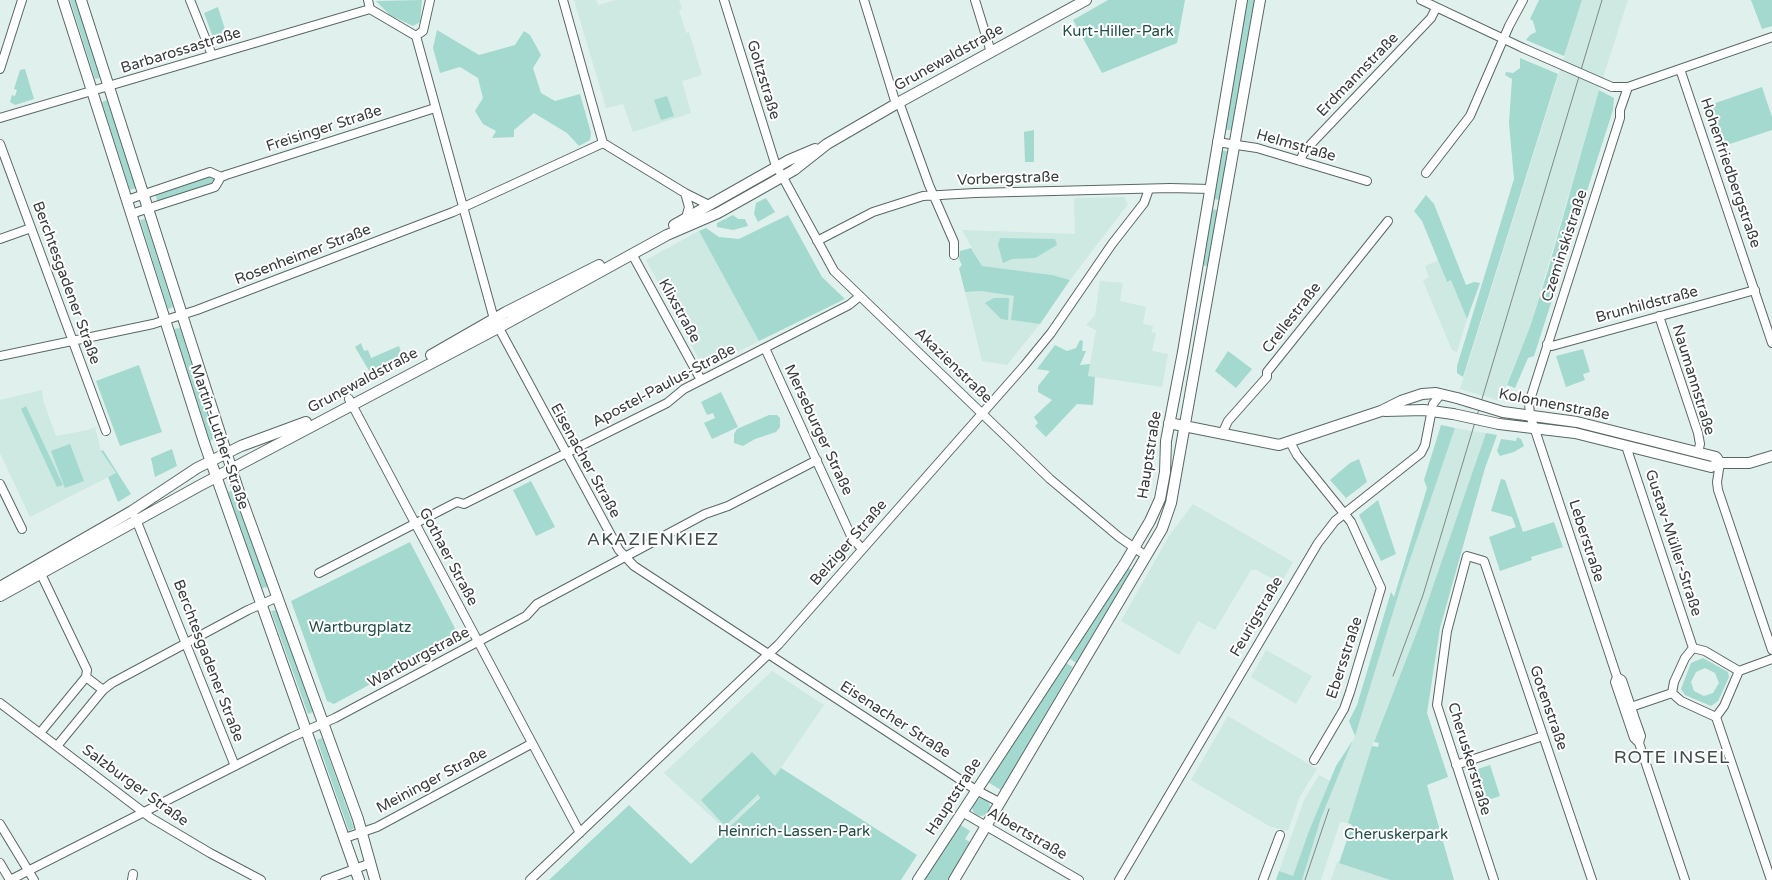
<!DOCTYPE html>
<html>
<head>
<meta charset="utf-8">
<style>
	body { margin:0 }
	canvas { display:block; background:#e0f0ec }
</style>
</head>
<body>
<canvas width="1772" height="880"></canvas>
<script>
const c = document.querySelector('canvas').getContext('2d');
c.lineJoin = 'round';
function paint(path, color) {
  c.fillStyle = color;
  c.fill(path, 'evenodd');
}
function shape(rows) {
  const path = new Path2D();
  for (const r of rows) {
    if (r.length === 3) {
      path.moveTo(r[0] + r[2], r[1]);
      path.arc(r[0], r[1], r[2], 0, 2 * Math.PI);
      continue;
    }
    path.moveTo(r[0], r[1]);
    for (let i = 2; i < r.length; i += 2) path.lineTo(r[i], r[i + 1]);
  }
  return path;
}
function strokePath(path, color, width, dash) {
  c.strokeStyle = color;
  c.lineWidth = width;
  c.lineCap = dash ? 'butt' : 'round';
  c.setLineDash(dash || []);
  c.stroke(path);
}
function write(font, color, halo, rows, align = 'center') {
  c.font = font + ' "Varela Round",sans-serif';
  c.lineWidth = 4;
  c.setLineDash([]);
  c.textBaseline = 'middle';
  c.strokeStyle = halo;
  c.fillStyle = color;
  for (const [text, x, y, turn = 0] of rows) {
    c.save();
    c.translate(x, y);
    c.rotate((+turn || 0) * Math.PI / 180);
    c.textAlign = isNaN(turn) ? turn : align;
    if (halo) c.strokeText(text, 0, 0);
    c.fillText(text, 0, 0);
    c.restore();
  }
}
paint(shape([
	[574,0,596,0,598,5,616,0,679,0,682,9,679,10,686,33,689,32,702,75,682,81,691,113,633,132,623,104,606,108],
	[1582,0,1628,0,1599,90,1530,327,1500,401,1460,389],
	[1124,197,1128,204,1070,280,1052,275,982,266,962,230,1075,234,1074,198],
	[699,231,759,341,704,369,646,260],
	[1439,260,1446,281,1451,279,1467,319,1457,352,1452,350,1423,281,1429,277,1425,266],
	[1100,281,1123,283,1120,301,1146,307,1143,324,1153,326,1151,332,1156,333,1152,351,1168,354,1162,387,1088,376,1096,330,1086,325,1095,315],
	[981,291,1014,296,1011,320,1040,324,1007,365,982,361,965,292],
	[42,390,43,400,56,436,88,430,95,427,101,451,116,473,30,517,0,453,0,400],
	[1455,428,1486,433,1420,624,1372,746,1348,823,1340,822,1321,880,1302,880,1321,818,1355,736,1402,583],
	[1193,504,1293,562,1281,583,1256,570,1251,570,1215,630,1198,621,1179,655,1121,621,1169,536],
	[1266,650,1312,676,1296,704,1251,677],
	[772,671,824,705,776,775,778,777,727,831,664,773],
	[1228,716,1317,769,1299,798,1288,831,1271,827,1191,780],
	[1319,775,1330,781,1309,831,1292,880,1276,880,1304,800],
	[1337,862,1390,880,1331,880]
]), '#cee8e2');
paint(shape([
	[70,0,76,0,100,78,95,79],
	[422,0,420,22,413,26,390,15,376,1],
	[1108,0,1185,0,1177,43,1102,73,1073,20],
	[1247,0,1255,0,1233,130,1224,130],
	[1539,0,1582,0,1564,56,1526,40,1530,35,1536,32,1533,21,1530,19],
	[1751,0,1772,0,1772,26,1762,29],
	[218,7,227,36,214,40,204,13],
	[437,30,479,55,515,45,524,31,530,35,541,55,533,68,541,93,555,101,580,94,591,133,590,140,579,146,567,133,534,113,514,130,514,137,492,138,496,131,483,124,475,111,483,98,478,78,460,67,440,73,433,48],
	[1520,58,1558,74,1463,377,1457,373,1457,366,1514,179,1509,123,1512,79,1505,75,1506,72,1513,73,1520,68],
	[25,69,34,99,15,105,10,102,12,95,15,96,17,90,14,89,20,70],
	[1762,87,1772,117,1772,130,1718,148,1704,107],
	[1599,90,1614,98,1613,110,1534,356,1528,358,1515,388,1507,385,1530,327,1548,270],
	[667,96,674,116,661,120,654,100],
	[107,100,136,188,130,190,102,102],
	[1034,130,1034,162,1025,162,1024,132],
	[1221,150,1229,152,1220,200,1212,199],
	[211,175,216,178,216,183,158,203,155,193],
	[1426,195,1434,204,1466,285,1474,282,1480,283,1467,319,1451,280,1447,282,1422,221,1414,211],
	[766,198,775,212,758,222,754,214,756,203],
	[1210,209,1218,210,1208,266,1200,265],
	[733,215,738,219,745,219,748,226,733,230,717,227,717,223],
	[788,215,822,277,845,299,759,341,699,231,706,228,719,237,739,239],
	[145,219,173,307,168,309,140,220],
	[1000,238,1055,239,1057,245,1035,258,1012,259,1003,263,998,245],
	[971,248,982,266,1052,275,1070,280,1040,324,1011,320,1014,296,981,291,965,292,959,268,962,265,959,259,960,251],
	[994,298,1009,298,1008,320,1001,319,985,303],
	[180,328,215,438,210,441,174,329],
	[1080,340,1083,341,1082,351,1086,351,1080,365,1090,364,1088,376,1095,377,1093,405,1077,404,1046,437,1035,426,1038,423,1034,417,1052,400,1038,392,1038,386,1050,371,1037,369,1055,345,1067,351,1076,348],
	[361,343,364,351,368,350,371,358,399,346,403,358,371,374,355,347],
	[1583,349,1590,372,1583,374,1585,380,1566,387,1556,356],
	[1228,351,1252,369,1236,388,1215,371],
	[139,365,162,432,120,446,96,381],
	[721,392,738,427,712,439,704,423,715,418,713,413,707,415,701,402],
	[26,406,63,485,57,487,21,409],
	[769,415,777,415,780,418,780,427,776,432,755,439,743,446,734,443,734,434,737,429],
	[1441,425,1455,428,1402,583,1355,736,1349,721,1357,705,1391,592,1394,597,1427,488,1424,480],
	[1486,433,1497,435,1485,468,1440,628,1427,713,1448,777,1427,785,1454,880,1390,880,1339,863,1352,825,1348,823,1372,746,1378,747,1379,743,1374,742,1420,624],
	[1517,437,1521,439,1524,446,1514,452,1500,456,1497,451,1501,439,1516,441],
	[70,444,84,481,65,488,51,451],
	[172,449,177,466,155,477,151,458],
	[103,450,131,494,118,502,108,477,116,473,101,451],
	[1359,459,1367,482,1346,498,1330,480,1350,463],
	[1501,479,1505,480,1523,532,1554,522,1563,547,1531,557,1532,560,1500,571,1489,537,1516,527,1512,517,1491,511],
	[531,481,555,527,536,536,513,490],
	[232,490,268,587,262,588,228,492],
	[1378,500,1396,554,1381,561,1359,515],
	[410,542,459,636,334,704,327,701,291,601],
	[1127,567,1131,570,1076,663,1069,658],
	[276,610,313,712,308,714,271,611],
	[1703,658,1728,672,1729,677,1718,701,1711,706,1685,695,1681,689,1691,663],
	[1705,668,1715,673,1719,683,1713,693,1704,696,1694,691,1691,682,1696,672],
	[1066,663,1073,667,1001,790,986,781],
	[322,738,354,828,349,831,317,740],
	[1353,740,1321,818,1302,880,1276,880,1279,871,1293,876,1309,831,1336,766],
	[752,752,775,776,781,768,917,855,901,880,549,880,629,805,691,864,760,798,758,794,725,826,701,800],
	[1490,765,1500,796,1479,803,1469,772],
	[981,807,9],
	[959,824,970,831,965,839,970,842,948,880,924,880]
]), '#a3d9ce');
const minor = shape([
	[190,0,212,55],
	[368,0,370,9,416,36,423,31,430,0],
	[563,0,603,143],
	[724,0,775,163,834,271,1050,479,1119,537,1146,556],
	[864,0,896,104],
	[975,0,991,52],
	[1421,0,1523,48],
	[416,36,494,319,619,550,634,566,976,790,999,802],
	[0,69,22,0],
	[1680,69,1772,343],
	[1612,87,1628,87,1772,37],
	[1628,87,1620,110,1620,118,1529,403,1530,415,1538,439,1617,677,1615,682,1634,738,1639,743,1685,880],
	[899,102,929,185,954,242,954,255],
	[0,118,370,9],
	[1217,142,1257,148,1367,181],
	[603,143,685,193,709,205],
	[0,144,106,431],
	[1300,161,1303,154,1312,143,1431,18,1436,8],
	[1426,173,1470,116,1509,26,1523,0],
	[685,193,689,207,686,218],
	[127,200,210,172,221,177],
	[131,214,215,187,221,177,226,175,435,108],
	[0,239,31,228],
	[817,241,873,212,923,196,975,193,1170,188,1210,189],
	[632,254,701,380],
	[1659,316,1698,433,1700,444,1698,452],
	[1547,344,1552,346,1755,290],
	[765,348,851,536,862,549],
	[0,356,153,324,197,310,453,212,603,143],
	[349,399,580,833],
	[1222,434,1228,421,1267,377,1267,372,1388,221],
	[1290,442,1297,455,1351,522,1381,588,1350,692,1344,709,1314,760],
	[1626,446,1693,648],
	[1720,463,1717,482,1718,490,1772,650],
	[0,484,22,529],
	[135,517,235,766],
	[319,573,457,502,464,504,667,403,684,389,849,305,860,296],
	[41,574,87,670,86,677],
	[1693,648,1705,651,1739,671,1724,706,1716,717,1681,701,1672,693,1674,682,1685,658,1693,648],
	[1739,671,1772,659],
	[86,677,103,690],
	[1617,677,1622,680,1635,719,1641,736,1639,743],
	[0,703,151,818,210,853,261,880],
	[1628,708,1672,693],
	[1716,717,1771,880],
	[40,733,86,677],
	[57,746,103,690,112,683,248,610,278,597],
	[1456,765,1543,736],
	[962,812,1079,880],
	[0,824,34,880],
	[345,838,377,827,531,744],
	[0,863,10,880],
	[10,880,292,737,335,718,526,616,537,604,705,514,728,506,817,460],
	[132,880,133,874],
	[325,880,371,863],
	[530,880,779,644,1024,366,1051,333,1112,244,1144,203,1149,189],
	[1119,880,1318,543,1335,521,1421,453,1425,445,1433,404,1441,394],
	[1263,880,1280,835],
	[1494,880,1437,705,1447,631,1467,556,1484,561,1592,880]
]);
const major = shape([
	[63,0,204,442,359,880],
	[81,0,238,489,358,819,375,880],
	[674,225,789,160,815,149],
	[431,355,506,312,599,265],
	[1385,411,1424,410,1453,414],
	[1503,412,1577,422,1716,457,1720,463],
	[1169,423,1279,445,1381,411,1401,401,1422,394,1436,393,1457,398],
	[1499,424,1575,433,1711,467,1720,463,1749,463,1772,456],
	[0,587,132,511,197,468,241,446,306,422],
	[0,596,199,486,498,328,667,235,718,213,766,186,794,170,827,144,896,104,1086,0],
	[918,880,1124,565,1150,521,1160,499,1165,472,1166,441,1183,352,1242,0],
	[954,880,1162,529,1171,503,1260,0]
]);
strokePath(minor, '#5a6865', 10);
strokePath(major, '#5a6865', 12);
strokePath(minor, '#fff', 8);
strokePath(major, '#fff', 10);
strokePath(shape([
	[1393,676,1423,595,1602,0],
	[1305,880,1329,809]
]), '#7f8a87', 1);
const minorBridge = shape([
	[1523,48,1612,87]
]);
const majorBridge = shape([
	[1457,398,1503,412],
	[1453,414,1499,424]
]);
strokePath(minorBridge, '#5a6865', 10, []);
strokePath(majorBridge, '#5a6865', 12, []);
strokePath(minorBridge, '#fff', 8);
strokePath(majorBridge, '#fff', 10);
write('15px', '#224e46', '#fff', [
	["Kurt-Hiller-Park",1118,32],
	["Wartburgplatz",360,628],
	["Heinrich-Lassen-Park",794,832],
	["Cheruskerpark",1396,835]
]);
write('15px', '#373d3c', '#fff', [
	["Barbarossastraße",181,51,-17],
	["Grunewaldstraße",949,58,-29],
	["Erdmannstraße",1358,75,-46],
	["Goltzstraße",763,80,73],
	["Freisinger Straße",324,129,-18],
	["Helmstraße",1296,146,16],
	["Hohenfriedbergstraße",1730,173,71],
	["Vorbergstraße",1008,179,-2],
	["Czeminskistraße",1565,246,-72],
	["Rosenheimer Straße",303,255,-21],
	["Berchtesgadener Straße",66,283,70],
	["Brunhildstraße",1647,305,-15],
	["Klixstraße",679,311,61],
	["Crellestraße",1292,318,-52],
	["Akazienstraße",953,366,44],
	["Naumannstraße",1693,380,73],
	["Grunewaldstraße",363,381,-28],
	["Apostel-Paulus-Straße",664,386,-28],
	["Kolonnenstraße",1554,405,11],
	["Merseburger Straße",818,430,65],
	["Martin-Luther-Straße",219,437,71],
	["Hauptstraße",1150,455,-81],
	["Eisenacher Straße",585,461,61],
	["Leberstraße",1586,541,72],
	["Belziger Straße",849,543,-49],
	["Gustav-Müller-Straße",1673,543,72],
	["Gothaer Straße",448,557,62],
	["Feurigstraße",1257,617,-60],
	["Wartburgstraße",419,658,-28],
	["Ebersstraße",1345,658,-72],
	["Berchtesgadener Straße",208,661,69],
	["Gotenstraße",1548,708,71],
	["Eisenacher Straße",895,720,33],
	["Cheruskerstraße",1469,759,73],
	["Meininger Straße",432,781,-28],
	["Salzburger Straße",135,786,36],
	["Hauptstraße",954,797,-57],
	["Albertstraße",1027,834,30]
]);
c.letterSpacing = '1px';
write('18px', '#3e4c49', '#fff', [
	["AKAZIENKIEZ",653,540],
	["ROTE INSEL",1672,758]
]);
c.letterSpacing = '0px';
</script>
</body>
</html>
